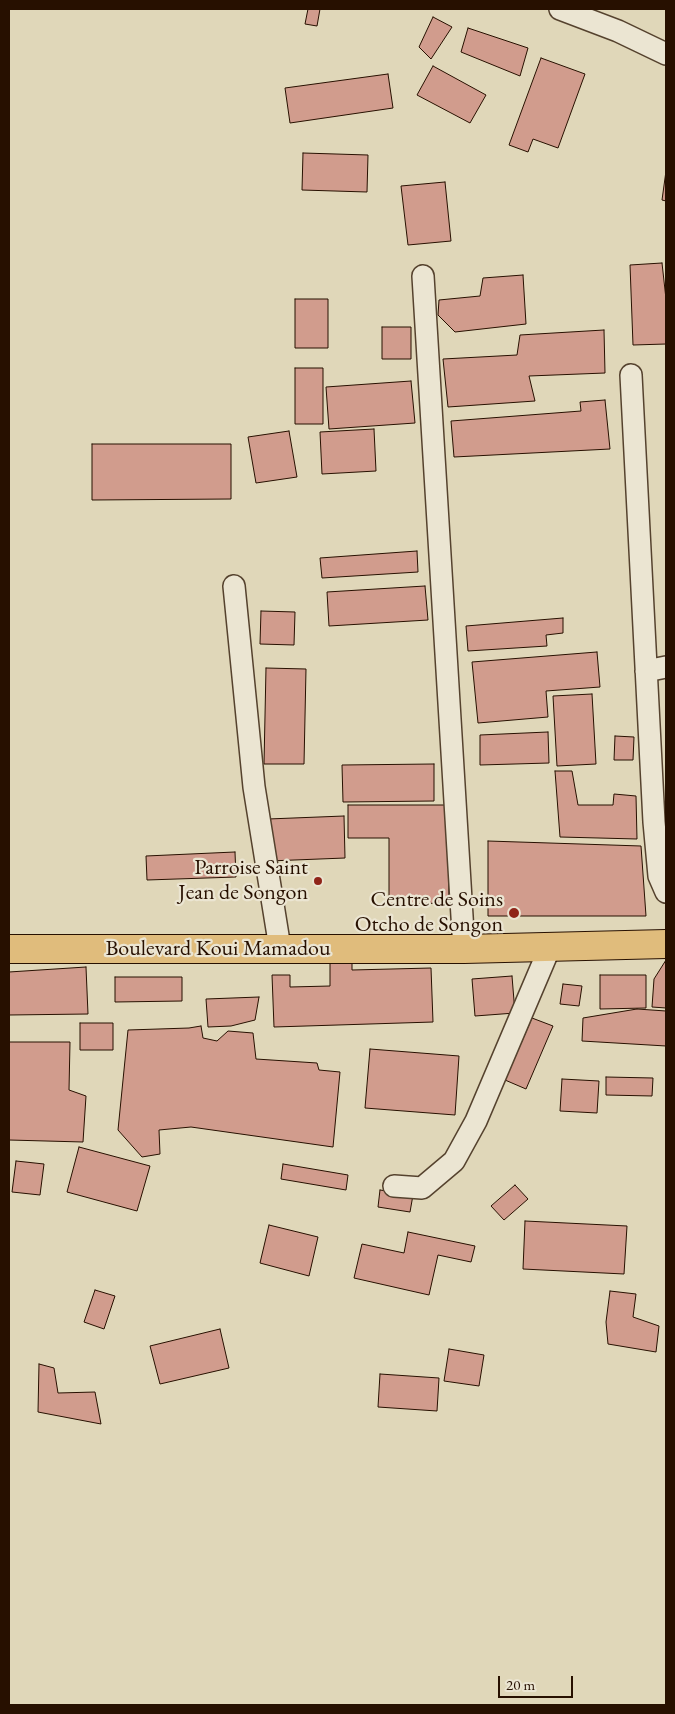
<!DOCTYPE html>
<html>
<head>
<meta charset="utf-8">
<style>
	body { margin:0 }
	#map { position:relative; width:675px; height:1714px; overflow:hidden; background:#e0d7b9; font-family:"EB Garamond",serif }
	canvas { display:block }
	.frame { position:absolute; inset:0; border:10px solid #271000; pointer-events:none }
	.scale { position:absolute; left:498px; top:1676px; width:75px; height:22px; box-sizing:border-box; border:2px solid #271000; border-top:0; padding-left:6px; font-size:15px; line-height:18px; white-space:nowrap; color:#271000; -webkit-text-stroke:4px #ebe5d2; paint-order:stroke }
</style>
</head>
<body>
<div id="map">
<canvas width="675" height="1714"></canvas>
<div class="frame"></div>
<div class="scale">20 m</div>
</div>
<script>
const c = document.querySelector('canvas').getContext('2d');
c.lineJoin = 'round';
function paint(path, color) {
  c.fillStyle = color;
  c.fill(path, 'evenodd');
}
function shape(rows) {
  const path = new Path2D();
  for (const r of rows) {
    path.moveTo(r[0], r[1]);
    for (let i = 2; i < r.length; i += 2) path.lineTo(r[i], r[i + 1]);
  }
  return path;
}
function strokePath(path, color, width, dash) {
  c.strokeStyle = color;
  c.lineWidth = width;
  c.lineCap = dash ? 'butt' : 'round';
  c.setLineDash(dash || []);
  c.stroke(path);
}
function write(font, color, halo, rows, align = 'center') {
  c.font = font + ' "EB Garamond",serif';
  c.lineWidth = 4.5;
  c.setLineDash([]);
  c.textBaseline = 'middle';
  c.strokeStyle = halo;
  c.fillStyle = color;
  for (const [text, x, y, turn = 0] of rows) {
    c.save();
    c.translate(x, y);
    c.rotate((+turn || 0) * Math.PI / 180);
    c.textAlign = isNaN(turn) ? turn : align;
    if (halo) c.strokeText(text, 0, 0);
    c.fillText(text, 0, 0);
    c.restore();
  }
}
const building = shape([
	[308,9,320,9,317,26,305,24,308,9],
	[433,17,452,27,431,59,419,47,433,17],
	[468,28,528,48,520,76,461,52,468,28],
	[541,58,585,74,558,148,533,139,528,152,509,145,541,58],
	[433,66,486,95,470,123,417,95,433,66],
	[388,74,393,108,290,123,285,88,388,74],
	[303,153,368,155,367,192,302,190,303,153],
	[666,171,666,201,662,200,666,171],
	[445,182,451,241,408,245,401,186,445,182],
	[662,263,666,299,666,344,633,345,630,265,662,263],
	[523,275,526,324,455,332,438,315,439,300,480,296,483,278,523,275],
	[295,299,328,299,328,348,295,348,295,299],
	[382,327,411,327,411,359,382,359,382,327],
	[604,330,605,373,529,376,535,401,448,407,443,359,517,355,520,335,604,330],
	[295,368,323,368,323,424,295,424,295,368],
	[411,381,415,423,329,429,326,387,411,381],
	[605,400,610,449,454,457,451,421,581,411,580,402,605,400],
	[374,429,376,471,322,474,320,432,374,429],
	[289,431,297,477,256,483,248,437,289,431],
	[92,444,231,444,231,499,92,500,92,444],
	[417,551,418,572,322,578,320,558,417,551],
	[425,586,428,620,329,626,327,592,425,586],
	[261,611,295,612,294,645,260,644,261,611],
	[563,618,563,633,546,635,547,646,468,651,466,626,563,618],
	[597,652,600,687,546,691,548,717,478,723,472,662,597,652],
	[266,668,306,669,304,764,264,764,266,668],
	[592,694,596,764,557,766,553,696,592,694],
	[548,732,549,763,480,765,480,735,548,732],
	[615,736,634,737,633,760,614,760,615,736],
	[434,764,434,801,343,802,342,765,434,764],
	[555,771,572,771,578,805,613,805,614,794,636,796,637,839,560,837,555,771],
	[663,802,666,802,666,852,663,802],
	[348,805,448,805,449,903,389,904,389,838,348,838,348,805],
	[344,816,345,858,269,861,268,819,344,816],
	[488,841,641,846,646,916,488,916,488,841],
	[235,852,236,877,147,880,146,856,235,852],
	[330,957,352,957,352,970,431,968,433,1022,274,1027,272,975,290,975,290,987,330,986,330,957],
	[666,960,666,1008,652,1007,654,979,666,960],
	[86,967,88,1014,9,1015,9,972,86,967],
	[600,975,646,975,646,1008,600,1009,600,975],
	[512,976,515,1013,475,1016,472,979,512,976],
	[115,977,182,977,182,1001,115,1002,115,977],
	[563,984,582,986,579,1006,560,1004,563,984],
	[259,997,255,1020,231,1026,208,1027,206,999,259,997],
	[637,1009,666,1011,666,1046,582,1041,583,1018,637,1009],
	[532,1018,553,1026,526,1089,505,1080,532,1018],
	[80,1023,113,1023,113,1050,80,1050,80,1023],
	[201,1026,203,1038,217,1041,228,1031,253,1033,256,1059,317,1063,319,1070,340,1072,333,1147,191,1127,159,1130,160,1154,142,1157,118,1130,128,1030,189,1028,201,1026],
	[9,1042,70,1042,69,1090,86,1096,83,1142,9,1140,9,1042],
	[370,1049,459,1056,455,1115,365,1108,370,1049],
	[606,1077,653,1078,652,1096,606,1095,606,1077],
	[562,1079,599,1081,597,1113,560,1111,562,1079],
	[79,1147,150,1166,137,1211,67,1192,79,1147],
	[16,1161,44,1164,40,1195,12,1192,16,1161],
	[283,1164,348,1175,346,1190,281,1179,283,1164],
	[515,1185,528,1199,504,1220,491,1206,515,1185],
	[380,1190,413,1195,410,1212,378,1207,380,1190],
	[525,1221,627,1226,624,1274,523,1269,525,1221],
	[269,1225,318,1237,309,1276,260,1263,269,1225],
	[408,1232,475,1246,471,1262,438,1255,429,1295,354,1278,362,1244,404,1253,408,1232],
	[95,1290,115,1296,104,1329,84,1322,95,1290],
	[610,1291,636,1294,633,1317,659,1326,656,1352,608,1344,606,1322,610,1291],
	[220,1329,229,1368,160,1384,150,1346,220,1329],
	[449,1349,484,1355,479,1386,444,1381,449,1349],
	[39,1364,54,1368,58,1393,95,1392,101,1424,38,1412,39,1364],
	[380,1374,439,1378,437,1411,378,1407,380,1374]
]);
paint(building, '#d19c8d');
strokePath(building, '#271000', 1);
const minor = shape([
	[560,9,618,31,666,54],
	[423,276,464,949],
	[631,375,654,822,659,876,666,892],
	[234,586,254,787,280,948],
	[646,671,666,667],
	[394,1186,422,1188,454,1161,476,1121,550,947]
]);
const primary = shape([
	[9,949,464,949,666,944]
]);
strokePath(minor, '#55422e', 24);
strokePath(primary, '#271000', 30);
strokePath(minor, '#ebe5d2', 21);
strokePath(primary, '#e0bc7c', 28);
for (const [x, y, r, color] of [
	[318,881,5,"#8f2418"],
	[514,913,6,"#8f2418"]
]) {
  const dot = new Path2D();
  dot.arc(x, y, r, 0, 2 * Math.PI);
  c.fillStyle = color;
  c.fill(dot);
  strokePath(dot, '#ebe5d2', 2);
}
write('22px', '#271000', '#ebe5d2', [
	["Parroise Saint",308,868],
	["Jean de Songon",308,893],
	["Centre de Soins",503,900],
	["Otcho de Songon",503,925]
], 'right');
write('22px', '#271000', '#ebe5d2', [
	["Boulevard Koui Mamadou",218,949]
]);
</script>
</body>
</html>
